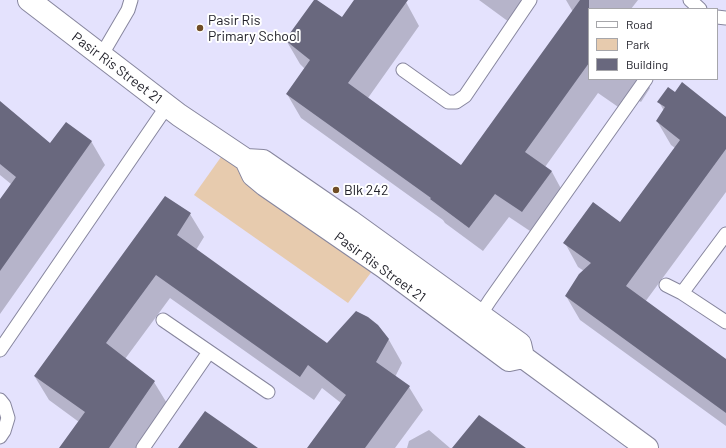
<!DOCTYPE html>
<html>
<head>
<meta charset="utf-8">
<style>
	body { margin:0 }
	#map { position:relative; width:726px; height:448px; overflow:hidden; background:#e4e2fd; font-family:Barlow,sans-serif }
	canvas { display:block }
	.legend { position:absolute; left:588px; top:8px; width:130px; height:72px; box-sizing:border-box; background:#fff; border:1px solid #a6a6aa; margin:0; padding:5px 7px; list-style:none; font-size:12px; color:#21212a }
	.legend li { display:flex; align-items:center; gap:8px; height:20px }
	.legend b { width:20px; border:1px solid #a6a6aa }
</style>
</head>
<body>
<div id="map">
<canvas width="726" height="448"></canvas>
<ul class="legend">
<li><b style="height:5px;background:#fff"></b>Road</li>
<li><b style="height:11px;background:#e7cbae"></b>Park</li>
<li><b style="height:11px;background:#69687e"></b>Building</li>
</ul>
</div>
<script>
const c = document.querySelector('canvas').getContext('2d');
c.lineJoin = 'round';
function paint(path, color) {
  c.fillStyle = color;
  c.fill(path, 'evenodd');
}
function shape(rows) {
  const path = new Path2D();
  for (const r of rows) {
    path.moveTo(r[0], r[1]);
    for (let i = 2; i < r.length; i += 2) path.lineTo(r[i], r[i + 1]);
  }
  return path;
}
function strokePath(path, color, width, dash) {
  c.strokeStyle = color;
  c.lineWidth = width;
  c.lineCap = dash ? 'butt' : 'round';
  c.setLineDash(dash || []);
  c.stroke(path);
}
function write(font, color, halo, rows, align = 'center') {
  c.font = font + ' Barlow,sans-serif';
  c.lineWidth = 4;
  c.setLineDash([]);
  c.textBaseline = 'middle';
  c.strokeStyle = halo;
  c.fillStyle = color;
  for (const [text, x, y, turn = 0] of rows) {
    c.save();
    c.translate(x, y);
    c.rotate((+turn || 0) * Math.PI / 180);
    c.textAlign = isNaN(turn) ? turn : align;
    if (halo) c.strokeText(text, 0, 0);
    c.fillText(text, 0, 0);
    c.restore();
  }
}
paint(shape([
	[226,150,382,258,348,303,194,195]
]), '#e7cbae');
paint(shape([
	[315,0,342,19,356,0,402,0,406,2,419,26,368,98,461,167,573,12,566,0,638,0,631,9,589,9,589,79,647,79,646,81,650,88,641,102,634,98,624,111,598,93,545,167,552,172,565,196,536,235,509,217,483,251,445,223,443,220,301,118,287,94,305,69,300,64,286,40],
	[479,0,526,0,509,22],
	[676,93,726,117,726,192,645,302,726,360,726,426,580,320,566,296,584,271,578,267,565,243,620,223,675,148,671,145,657,121,664,111,659,102],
	[0,104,50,145,91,141,105,165,0,314,0,201,11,184,0,175],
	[190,214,204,237,196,250,327,345,389,340,402,363,395,377,409,387,423,410,395,448,308,448,341,403,322,388,314,400,170,298,125,359,154,382,168,405,139,448,60,448,79,422,49,400,35,377],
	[429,430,450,448,407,448,409,441]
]), '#0003');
paint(shape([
	[314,0,317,0,342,17,354,0,408,0,348,83,461,165,580,0,589,0,589,63,525,152,552,171,522,212,495,194,469,228,430,199,431,198,286,94,310,60,285,40],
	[682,82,726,117,726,149,626,286,726,359,726,413,565,296,579,274,591,263,563,243,593,202,620,222,680,140,656,121,665,107,657,102,668,87,675,92],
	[0,101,50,143,66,122,92,141,0,271,0,199,16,177,0,164],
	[165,196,191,213,177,235,327,343,356,311,368,317,378,325,389,339,376,362,410,386,365,448,307,448,346,395,308,365,300,377,156,275,106,343,155,381,109,448,59,448,85,412,34,376],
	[205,411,258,448,178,448],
	[479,415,526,448,452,448]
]), '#69687e');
const lane = shape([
	[690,0,700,9],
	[717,17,726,18],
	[101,56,128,10,131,0],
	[403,70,448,102,456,102,465,96,530,0],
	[666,285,682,293,726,322],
	[682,293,726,234],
	[163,320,268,392],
	[477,320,490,300,646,79],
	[0,350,167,106],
	[0,400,4,405,8,418,4,431,0,437],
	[143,448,209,352]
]);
const street = shape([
	[29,0,179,115,246,160,263,161,350,221,520,344,523,357,647,448],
	[246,160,253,175,265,185,384,267,509,360,523,357]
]);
strokePath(lane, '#87869e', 15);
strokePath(street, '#87869e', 24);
strokePath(lane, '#fff', 13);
strokePath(street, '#fff', 22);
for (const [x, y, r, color] of [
	[200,28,4,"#704d26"],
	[336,190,4,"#704d26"]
]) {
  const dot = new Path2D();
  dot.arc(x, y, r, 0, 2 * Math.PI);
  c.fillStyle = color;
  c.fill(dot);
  strokePath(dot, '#fff', 1.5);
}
write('14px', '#21212a', '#fff', [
	["Pasir Ris",208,20],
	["Primary School",208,36],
	["Blk 242",344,190]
], 'left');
write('14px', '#21212a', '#fff', [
	["Pasir Ris Street 21",117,68,37],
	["Pasir Ris Street 21",380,267,36]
]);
</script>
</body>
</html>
